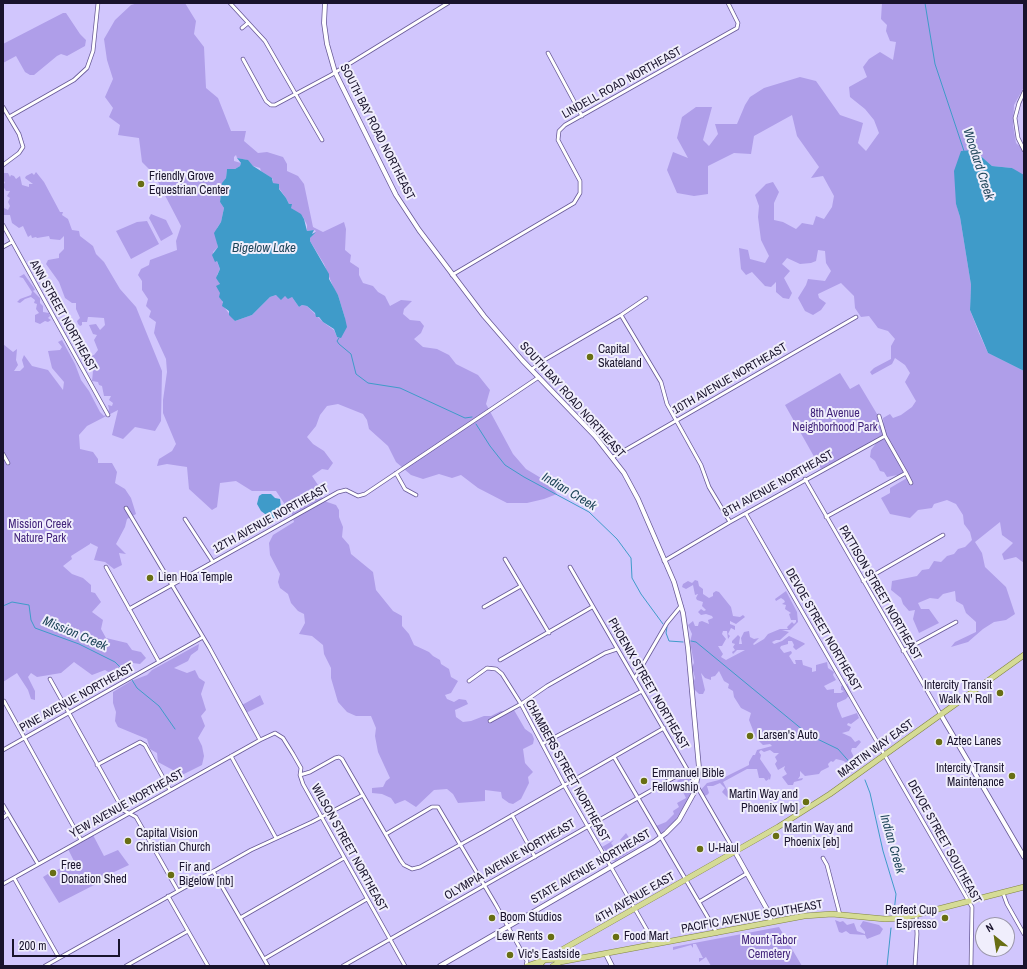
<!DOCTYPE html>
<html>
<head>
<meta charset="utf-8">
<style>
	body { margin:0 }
	#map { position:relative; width:1027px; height:969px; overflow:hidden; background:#d1c6fd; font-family:"Archivo Narrow",sans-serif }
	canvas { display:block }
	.frame { position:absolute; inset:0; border:4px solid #19132c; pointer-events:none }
	.north { position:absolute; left:975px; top:917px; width:40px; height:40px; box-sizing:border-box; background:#f0eefc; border:1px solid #9a96a9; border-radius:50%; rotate:330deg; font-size:11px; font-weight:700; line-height:16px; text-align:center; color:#19132c }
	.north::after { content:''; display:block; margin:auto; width:14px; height:18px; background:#686e13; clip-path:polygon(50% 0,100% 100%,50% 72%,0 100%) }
	.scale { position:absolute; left:12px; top:939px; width:108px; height:18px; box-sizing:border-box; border:2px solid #19132c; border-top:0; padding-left:5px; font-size:12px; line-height:14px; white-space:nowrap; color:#19132c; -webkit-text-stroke:3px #f0eefc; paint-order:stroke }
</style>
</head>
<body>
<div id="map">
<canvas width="1027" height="969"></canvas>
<div class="frame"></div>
<div class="north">N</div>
<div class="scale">200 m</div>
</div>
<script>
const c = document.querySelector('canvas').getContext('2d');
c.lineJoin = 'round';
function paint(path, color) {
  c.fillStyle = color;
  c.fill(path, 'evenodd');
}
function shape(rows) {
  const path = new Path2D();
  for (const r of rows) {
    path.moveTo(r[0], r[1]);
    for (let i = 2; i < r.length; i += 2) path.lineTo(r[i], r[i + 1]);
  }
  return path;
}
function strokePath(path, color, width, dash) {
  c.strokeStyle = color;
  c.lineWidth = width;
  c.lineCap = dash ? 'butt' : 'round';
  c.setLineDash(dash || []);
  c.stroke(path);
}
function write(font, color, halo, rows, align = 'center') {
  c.font = font + ' "Archivo Narrow",sans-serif';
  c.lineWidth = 4;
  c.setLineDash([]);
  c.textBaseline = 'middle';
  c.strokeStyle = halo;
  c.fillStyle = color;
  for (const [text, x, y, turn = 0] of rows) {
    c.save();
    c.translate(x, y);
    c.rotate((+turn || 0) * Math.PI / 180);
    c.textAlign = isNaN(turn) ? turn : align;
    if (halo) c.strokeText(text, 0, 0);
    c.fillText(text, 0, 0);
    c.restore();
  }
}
paint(shape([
	[138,3,185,3,196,21,194,34,204,47,206,88,218,98,231,131,246,131,244,141,258,153,267,152,283,157,287,164,287,171,298,176,304,184,313,227,323,232,344,222,346,229,345,250,351,255,350,262,359,268,359,275,363,283,373,286,378,292,385,296,390,306,401,300,412,301,404,309,403,314,410,320,420,321,424,326,421,333,414,339,423,347,437,349,449,355,456,364,478,375,490,390,486,404,513,454,526,469,546,481,557,494,544,499,527,503,507,503,478,488,461,475,452,478,439,474,423,479,411,475,396,462,388,446,369,429,367,420,363,414,338,404,327,406,320,415,316,426,307,437,313,444,324,451,333,463,328,470,322,469,312,476,322,491,320,496,327,502,336,505,339,510,339,517,343,527,342,537,349,545,351,554,373,572,376,590,393,611,402,616,402,626,409,634,414,645,429,652,433,656,440,660,441,664,449,669,451,677,458,681,451,693,445,695,447,699,454,702,459,699,466,700,468,704,455,710,456,717,463,722,471,721,484,716,491,716,501,711,510,712,514,710,525,729,532,734,534,739,533,744,523,749,525,763,533,772,528,777,529,783,521,799,513,804,509,803,502,798,501,792,485,790,485,801,458,803,453,794,447,789,434,790,416,807,405,800,395,804,391,798,382,794,372,793,372,788,383,787,386,781,390,778,378,752,375,736,376,728,371,716,356,716,347,712,338,702,331,678,331,668,324,654,323,645,312,636,299,634,305,623,304,614,298,611,291,603,288,594,280,588,278,582,280,574,270,555,269,543,273,535,294,522,291,511,286,512,284,503,276,491,252,491,236,481,220,483,217,507,212,510,189,489,187,467,167,464,157,466,159,459,172,451,176,444,163,413,163,400,167,372,166,359,154,333,156,322,149,317,151,311,146,306,148,299,142,290,142,281,138,275,141,269,149,265,150,260,177,250,176,241,181,226,158,182,152,172,142,162,139,138,118,135,120,125,109,117,113,108,105,97,113,79,107,60,104,39,115,20,131,5],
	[236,155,237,158,247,160,253,166,260,168,261,171,273,179,273,183,276,184,286,198,291,208,303,217,307,225,307,231,314,230,316,231,310,238,310,241,324,264,334,289,338,295,345,318,337,337,334,330,323,322,307,306,302,305,299,307,292,297,276,295,270,297,252,315,235,321,224,307,220,293,220,284,217,275,220,269,213,252,218,247,216,237,217,228,221,222,224,208,220,202,222,184,226,178,227,169,235,169,240,166,241,163,234,161,234,157],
	[882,3,1024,3,1024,87,1014,105,1013,125,1016,143,1024,150,1024,178,1012,168,992,166,974,150,956,193,956,203,960,217,971,285,970,310,979,333,988,353,1024,371,1024,563,1016,557,1004,560,1002,554,1013,543,1002,535,1000,522,975,542,982,553,985,567,1006,587,1015,614,1006,620,994,622,983,629,968,642,951,647,955,642,976,632,976,622,966,613,963,605,956,601,955,591,943,594,938,599,930,598,918,603,921,609,929,609,939,623,919,633,913,619,915,610,909,611,903,604,901,598,891,590,892,581,917,576,922,570,929,569,934,561,941,562,947,556,954,554,958,549,965,547,972,540,970,532,964,524,963,515,956,504,947,500,934,504,932,508,918,510,910,518,890,514,881,498,890,493,890,488,907,478,903,474,887,477,884,472,880,471,875,461,870,457,871,450,879,439,821,469,785,405,840,373,850,389,859,384,877,414,883,432,884,429,883,418,890,414,893,418,901,415,912,407,916,401,905,382,910,373,905,365,895,358,892,364,872,375,870,372,874,368,891,359,891,346,895,339,888,331,878,328,869,316,861,317,855,308,854,296,841,283,818,294,819,298,826,303,821,310,813,315,805,311,798,298,806,285,808,279,825,281,831,271,826,263,825,251,818,250,816,261,811,263,800,264,787,258,782,264,790,271,784,278,792,293,789,299,783,298,776,292,776,282,771,287,765,286,752,272,746,275,741,269,739,248,748,250,750,259,765,263,769,256,761,240,758,217,759,206,755,195,766,184,773,182,779,192,774,203,774,220,783,222,796,229,802,223,813,225,816,216,824,219,832,207,834,196,823,176,811,178,819,167,797,136,792,115,754,136,751,154,734,153,708,166,708,194,694,196,677,193,667,170,673,152,688,158,677,138,682,117,696,107,712,107,703,140,709,146,718,134,715,124,737,124,745,105,750,97,764,88,800,77,816,81,840,115,863,123,858,143,866,151,879,133,874,120,865,109,850,97,849,87,867,77,863,67,869,59,880,52,893,60,896,42,890,41,886,31,887,25,881,19],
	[63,13,66,13,80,34,86,40,85,46,67,56,61,54,57,56,34,75,30,75,25,72,16,56,3,63,3,44],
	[36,172,44,182,60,212,63,212,62,215,68,219,72,230,79,231,80,236,93,246,96,254,104,262,120,289,136,307,162,371,161,421,155,431,135,427,123,439,112,435,118,410,87,426,79,435,80,449,93,452,98,459,98,463,112,463,117,472,115,483,125,489,131,498,136,514,127,519,125,527,116,544,126,554,119,553,122,565,114,569,105,562,94,560,98,547,90,543,90,544,71,556,72,559,63,566,72,574,83,578,91,585,91,592,95,593,101,602,92,612,103,620,101,629,106,638,127,643,132,650,141,652,146,658,140,664,133,663,118,678,105,670,92,675,74,662,61,673,37,677,31,673,28,677,35,691,35,700,31,699,28,690,17,673,3,682,3,344,13,352,17,349,16,360,18,365,14,371,20,371,24,367,22,360,24,355,32,366,48,370,63,390,64,382,52,368,48,351,60,350,62,347,58,342,62,340,75,364,81,380,89,391,100,412,104,416,107,414,109,409,108,405,112,406,113,403,109,400,111,396,104,396,102,386,99,385,98,382,92,381,93,371,89,371,89,369,84,365,86,356,94,355,98,350,94,340,97,335,93,334,89,325,96,324,100,330,105,325,104,318,90,317,88,317,87,322,82,322,82,325,80,326,78,324,77,321,80,318,76,309,76,303,72,303,65,298,59,282,46,264,48,260,59,258,59,254,64,249,64,236,60,240,50,239,49,236,37,238,36,237,32,238,31,235,28,237,23,226,19,228,12,223,10,215,3,215,4,208,8,210,10,206,8,202,10,198,7,196,10,191,6,191,3,186,5,182,3,181,3,173,8,173,10,177,11,175,14,176,16,179,20,176,22,185,29,187,29,184,33,184,25,178,26,176,32,173,34,175],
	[151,214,166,220,173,234,161,241,149,218],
	[147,221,159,244,131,259,116,231,137,222],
	[24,274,34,288,35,290,33,291,40,298,40,303,43,306,43,312,49,313,50,316,48,318,51,320,48,322,45,321,40,324,35,322,35,315,39,313,36,309,37,304,34,303,35,300,31,297,25,299,20,303,17,302,20,299,31,295,32,292,23,278,19,277],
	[695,580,698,581,699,586,703,589,703,594,709,598,713,596,713,593,716,591,719,592,731,607,733,616,740,617,743,615,745,617,736,624,730,621,730,624,735,626,735,630,731,628,728,634,730,636,728,639,727,631,723,631,722,634,726,639,722,646,718,646,723,654,721,657,726,660,745,650,737,650,733,654,732,652,735,650,733,647,735,644,732,643,732,641,738,635,740,637,739,644,742,644,741,638,744,632,749,631,750,637,754,639,759,638,753,644,754,645,764,639,768,634,780,629,788,629,787,627,792,622,794,624,796,622,796,620,791,620,789,614,791,613,785,609,786,605,782,604,785,602,784,600,781,598,776,601,775,599,786,591,797,612,798,622,790,630,782,630,789,632,780,640,776,640,772,642,774,644,782,641,789,636,804,643,805,644,796,650,793,647,794,645,792,641,788,641,788,644,781,646,780,648,784,653,791,651,792,653,789,656,794,664,796,664,795,660,802,660,803,665,812,668,812,672,816,671,816,665,827,662,828,668,834,672,833,675,836,680,824,686,827,690,834,689,834,693,841,693,844,691,841,690,841,686,848,684,851,693,846,699,837,703,837,706,842,718,857,713,859,718,851,724,848,723,847,725,851,727,849,731,842,733,851,737,855,742,859,740,861,742,856,748,852,748,851,751,856,761,861,763,861,767,858,767,849,759,848,762,854,769,851,770,844,761,836,759,833,762,831,761,828,764,829,767,821,771,819,774,805,776,800,771,800,776,798,779,803,778,802,780,794,782,793,785,788,785,782,777,787,774,784,769,785,766,778,770,775,764,777,761,775,757,779,753,774,753,770,750,764,752,761,750,759,752,761,755,760,759,771,775,770,780,767,776,769,779,766,781,764,778,759,778,757,769,747,769,723,782,731,797,729,799,722,792,725,788,720,783,713,786,707,786,709,793,707,795,704,796,699,792,707,783,719,780,749,765,749,762,753,755,755,755,757,750,772,746,770,744,763,745,756,738,749,720,751,713,741,708,734,697,733,691,728,688,729,684,724,681,719,671,715,676,711,677,711,680,705,678,701,673,705,690,703,694,699,694,693,688,693,684,695,678,692,667,694,663,690,642,692,634,688,625,693,621,695,626,698,626,699,622,702,621,709,624,708,620,713,618,712,616,706,614,701,615,698,612,701,609,704,611,706,610,702,606,703,602,697,600,696,598,698,594,695,595,693,585,686,589,682,587,683,584,688,581,692,583],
	[199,644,198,650,191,655,188,661,174,668,187,673,195,670,199,678,205,682,201,694,206,710,201,716,205,726,198,738,202,746,204,756,202,765,182,775,158,762,157,753,150,749,147,739,118,727,115,721,116,712,113,703,113,692,131,681,147,675,152,670],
	[260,695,264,704,246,713,242,705],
	[683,774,688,775,693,783,690,796,675,821,661,833,656,826,666,822,674,814,673,811,679,807,677,803,686,798,682,790,688,789,686,785,683,781,679,783,677,781,684,777],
	[626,833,636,848,615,861,612,861,605,853,605,850,602,847,614,840,611,843,614,847,611,851,616,857,622,855,621,854,623,852,621,846,626,850,630,848,627,840,624,842,620,840],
	[93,835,104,856,118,850,129,865,99,879,96,884,59,903,43,877,51,872,53,874,53,871,55,871,74,861,68,849],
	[835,920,840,922,843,921,847,925,854,923,857,931,865,934,865,932,860,926,863,921,879,925,883,929,880,934,867,939,865,935,850,934,846,931,842,933,839,932],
	[779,927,802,966,711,966,706,957,699,962,699,958,703,958,696,944,693,944,693,948,691,945,673,950,673,947]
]), '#af9ee9');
paint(shape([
	[974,150,992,166,1012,168,1024,175,1024,371,988,353,970,310,971,285,960,217,956,204,954,171,961,151],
	[237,158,248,160,253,166,272,178,273,183,279,184,279,189,286,198,289,204,292,204,291,208,301,214,304,219,307,231,314,230,312,234,316,232,310,238,310,241,329,274,329,279,338,295,345,318,347,327,341,338,337,337,334,329,323,322,319,317,316,317,315,313,307,306,302,305,299,307,292,297,288,299,285,296,281,300,276,295,270,297,252,315,235,321,229,315,229,311,222,306,223,302,219,297,220,293,216,286,220,284,216,278,220,269,217,261,215,262,212,255,218,247,214,233,221,222,224,208,220,202,222,183,226,178,227,169,235,169,240,166,241,163],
	[262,494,271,494,275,498,280,499,281,507,280,515,277,517,268,520,265,514,261,511,257,504,259,496]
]), '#3f9bc9');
strokePath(shape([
	[925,3,935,64,964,151],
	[339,338,337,341,339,344,351,354,356,374,368,383,400,388,465,418,472,417],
	[476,424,490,446,505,465,524,477,589,512,617,539,631,558,632,578,641,594,663,624],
	[3,606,12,602,29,605,31,620,35,628,79,644,115,662,128,675],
	[667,627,666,633,669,641,683,642],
	[691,641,696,642,809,735,838,749,853,766],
	[132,680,137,688,159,706,175,729],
	[865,780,870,793,883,851,896,894,894,912],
	[887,966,891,928]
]), '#3f9bc9', 1);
const minor = shape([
	[230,3,265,41,322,140],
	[242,28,248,23],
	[548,53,582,116],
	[243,59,266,101,271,105,275,105,331,75,448,3],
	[1024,92,1019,103,1015,118,1018,138,1024,150],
	[3,107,19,134,23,147,19,153,3,165],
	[9,117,74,80,87,68,93,51,98,3],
	[3,225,108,415],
	[3,247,12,242],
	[452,275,574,203,580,193,580,181,558,140,559,131,565,125,737,28,738,23,728,3],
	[621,315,661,382,667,404,701,465,709,487,730,522],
	[532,369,546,359,621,315,646,298],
	[3,454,8,463],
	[613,457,856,317],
	[396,473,405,489,416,495],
	[906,473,911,483],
	[805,479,941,715],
	[126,508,209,647,260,740],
	[746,514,972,907,971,966],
	[826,517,906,473,885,436],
	[185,519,213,562],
	[505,559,549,633],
	[664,561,730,522,885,436,879,416],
	[106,567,159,662],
	[570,567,735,852],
	[863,581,943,535],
	[484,607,521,586],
	[129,609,338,492,346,490,358,496,365,494,539,377],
	[903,651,956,622],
	[500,660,592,607],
	[635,678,667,623,681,606],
	[50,679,118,801,123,810,136,817,178,891],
	[469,681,487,668,496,669,502,674,521,704,564,785,655,944],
	[4,701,81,840],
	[490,721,521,704,547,686,605,653,617,649],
	[542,744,642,691],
	[3,750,203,637],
	[231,756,276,838],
	[614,757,717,933],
	[97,765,140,742,145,745,170,790],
	[300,775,310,772,335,758,339,757,342,759,401,861,404,865,412,869,420,867,483,832,664,728],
	[3,805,38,864],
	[512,815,535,857],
	[3,818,8,814],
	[386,834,432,807,438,807,496,905,527,961,526,966],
	[823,858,827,865,840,915],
	[213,871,268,966],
	[14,878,59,958],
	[3,884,260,740,275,733,283,738,293,754,301,768,300,775,303,784,405,966],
	[1003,893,1007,904,1024,934],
	[168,896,208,966],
	[699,902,746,874],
	[240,918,344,858],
	[264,959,367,899],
	[45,966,251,850,312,822,363,795],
	[126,966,188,931],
	[343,966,687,770],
	[915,966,917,934,916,916]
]);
const tertiary = shape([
	[325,3,324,23,327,44,335,72,396,195,419,230,484,316,522,360,595,436,624,473,638,499,674,582,683,613,688,648,699,768,695,791,679,820,666,833,654,842,440,966],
	[941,715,1024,857],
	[735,852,768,911,771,922],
	[606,954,612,966]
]);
const primary = shape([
	[527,966,544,960,569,958],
	[539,966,544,960,778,827,830,794,1024,655],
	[553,966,560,962,804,916,832,914,885,919,903,918,1024,887]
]);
strokePath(minor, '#675996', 4.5);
strokePath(tertiary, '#675996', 5.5);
strokePath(primary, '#818543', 6);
strokePath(minor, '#fff', 3);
strokePath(tertiary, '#fff', 4);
strokePath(primary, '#d5db95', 5);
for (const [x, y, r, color] of [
	[141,184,4,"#686e13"],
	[590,357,4,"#686e13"],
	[150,578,4,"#686e13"],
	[1000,693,4,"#686e13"],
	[750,736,4,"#686e13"],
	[939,742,4,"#686e13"],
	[1012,776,4,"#686e13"],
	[644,781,4,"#686e13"],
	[806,802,4,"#686e13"],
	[776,836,4,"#686e13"],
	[128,841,4,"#686e13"],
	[700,849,4,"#686e13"],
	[53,873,4,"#686e13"],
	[171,875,4,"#686e13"],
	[492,918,4,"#686e13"],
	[945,918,4,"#686e13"],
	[551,937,4,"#686e13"],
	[616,937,4,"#686e13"],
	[510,955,4,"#686e13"]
]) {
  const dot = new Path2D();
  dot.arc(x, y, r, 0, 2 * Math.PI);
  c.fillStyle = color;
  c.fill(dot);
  strokePath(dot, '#f0eefc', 1.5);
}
write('12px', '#19132c', '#f0eefc', [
	["LINDELL ROAD NORTHEAST",622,83,-29],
	["SOUTH BAY ROAD NORTHEAST",377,132,63],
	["ANN STREET NORTHEAST",63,316,61],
	["10TH AVENUE NORTHEAST",730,379,-30],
	["SOUTH BAY ROAD NORTHEAST",572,400,48],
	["8TH AVENUE NORTHEAST",778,484,-29],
	["12TH AVENUE NORTHEAST",271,519,-29],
	["PATTISON STREET NORTHEAST",880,593,60],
	["DEVOE STREET NORTHEAST",823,630,60],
	["PHOENIX STREET NORTHEAST",648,684,60],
	["PINE AVENUE NORTHEAST",77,698,-29],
	["MARTIN WAY EAST",876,749,-36],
	["CHAMBERS STREET NORTHEAST",567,771,61],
	["YEW AVENUE NORTHEAST",127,804,-29],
	["DEVOE STREET SOUTHEAST",944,842,61],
	["WILSON STREET NORTHEAST",349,848,61],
	["OLYMPIA AVENUE NORTHEAST",510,860,-30],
	["STATE AVENUE NORTHEAST",591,867,-30],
	["4TH AVENUE EAST",635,898,-30],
	["PACIFIC AVENUE SOUTHEAST",752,917,-10]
]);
write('12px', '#19132c', '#f0eefc', [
	["Friendly Grove",149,177],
	["Equestrian Center",149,191],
	["Capital",598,350],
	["Skateland",598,364],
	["Lien Hoa Temple",158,578],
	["Intercity Transit",992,686,"right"],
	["Walk N' Roll",992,700,"right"],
	["Larsen's Auto",758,736],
	["Aztec Lanes",947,742],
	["Intercity Transit",1004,769,"right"],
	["Maintenance",1004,783,"right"],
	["Emmanuel Bible",652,774],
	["Fellowship",652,788],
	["Martin Way and",798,795,"right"],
	["Phoenix [wb]",798,809,"right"],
	["Martin Way and",784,829],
	["Phoenix [eb]",784,843],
	["Capital Vision",136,834],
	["Christian Church",136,848],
	["U-Haul",708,849],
	["Free",61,866],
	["Donation Shed",61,880],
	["Fir and",179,868],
	["Bigelow [nb]",179,882],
	["Perfect Cup",937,911,"right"],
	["Espresso",937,925,"right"],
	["Boom Studios",500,918],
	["Lew Rents",543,937,"right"],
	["Food Mart",624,937],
	["Vic's Eastside",518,955]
], 'left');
write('12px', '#43257c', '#f0eefc', [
	["8th Avenue",835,414],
	["Neighborhood Park",835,428],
	["Mission Creek",40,525],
	["Nature Park",40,539],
	["Mount Tabor",769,941],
	["Cemetery",769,955]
]);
write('italic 13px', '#1e4559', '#f0eefc', [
	["Woodard Creek",978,164,72],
	["Bigelow Lake",264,249],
	["Indian Creek",569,492,31],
	["Mission Creek",75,634,23],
	["Indian Creek",892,844,74]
]);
</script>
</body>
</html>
